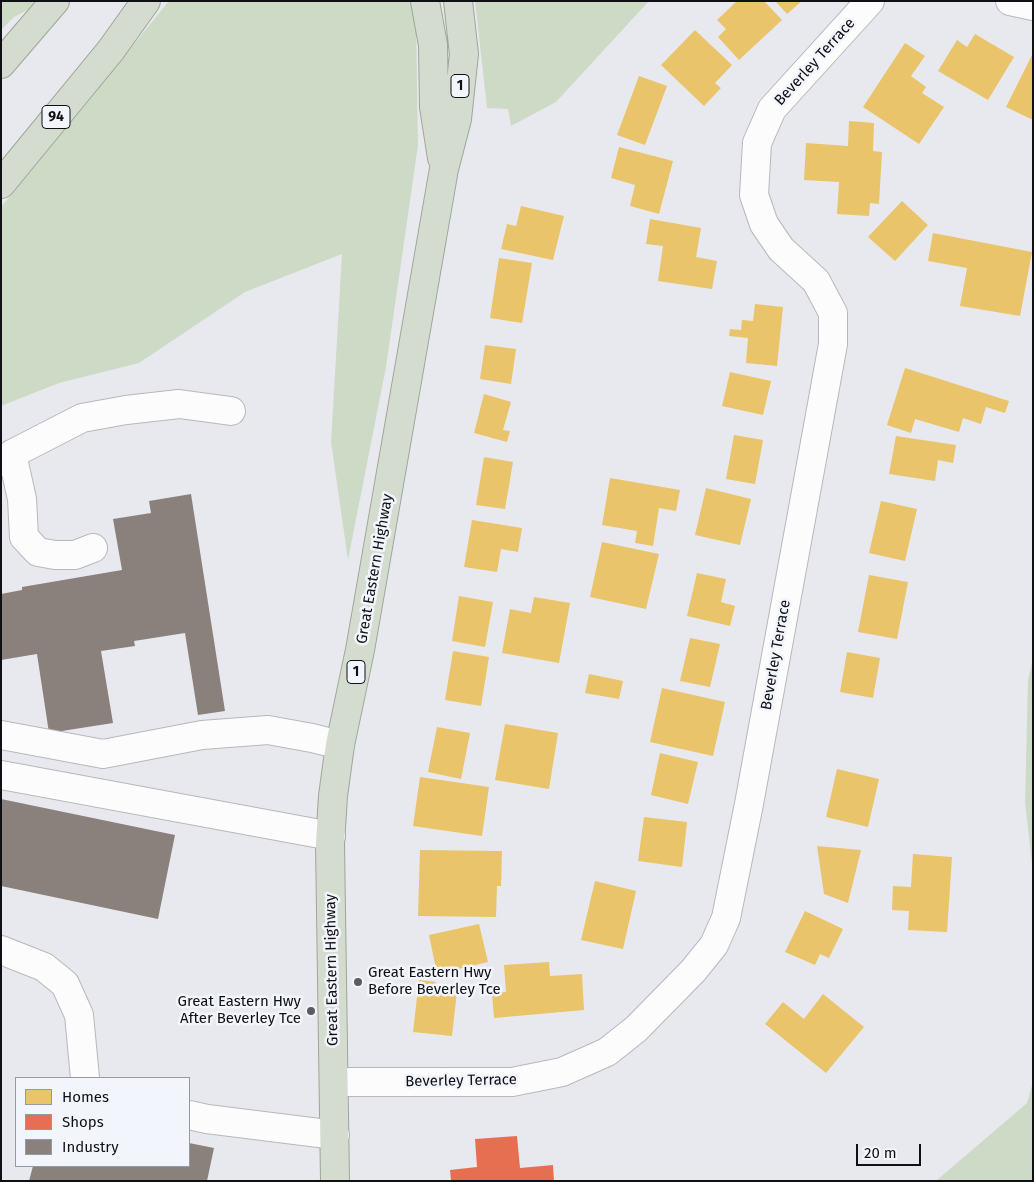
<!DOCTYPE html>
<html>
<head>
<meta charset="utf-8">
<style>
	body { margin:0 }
	#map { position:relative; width:1034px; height:1182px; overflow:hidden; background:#e8e9ee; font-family:"Fira Sans",sans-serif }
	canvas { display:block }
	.frame { position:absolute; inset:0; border:2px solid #0f1013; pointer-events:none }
	.legend { position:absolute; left:15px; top:1077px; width:175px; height:90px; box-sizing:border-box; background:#f3f5fd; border:1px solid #98999f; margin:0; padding:6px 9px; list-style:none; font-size:15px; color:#0f1013 }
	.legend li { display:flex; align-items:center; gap:10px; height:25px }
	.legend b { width:25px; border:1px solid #98999f }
	.scale { position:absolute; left:856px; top:1144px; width:65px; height:22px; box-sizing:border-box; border:2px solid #0f1013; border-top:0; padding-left:6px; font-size:15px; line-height:18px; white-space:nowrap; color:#0f1013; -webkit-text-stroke:4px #f3f5fd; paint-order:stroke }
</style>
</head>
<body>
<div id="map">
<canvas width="1034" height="1182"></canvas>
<div class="frame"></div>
<ul class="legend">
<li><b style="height:14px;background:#e9c46a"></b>Homes</li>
<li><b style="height:14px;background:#e76f51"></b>Shops</li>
<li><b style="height:14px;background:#8a817c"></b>Industry</li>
</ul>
<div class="scale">20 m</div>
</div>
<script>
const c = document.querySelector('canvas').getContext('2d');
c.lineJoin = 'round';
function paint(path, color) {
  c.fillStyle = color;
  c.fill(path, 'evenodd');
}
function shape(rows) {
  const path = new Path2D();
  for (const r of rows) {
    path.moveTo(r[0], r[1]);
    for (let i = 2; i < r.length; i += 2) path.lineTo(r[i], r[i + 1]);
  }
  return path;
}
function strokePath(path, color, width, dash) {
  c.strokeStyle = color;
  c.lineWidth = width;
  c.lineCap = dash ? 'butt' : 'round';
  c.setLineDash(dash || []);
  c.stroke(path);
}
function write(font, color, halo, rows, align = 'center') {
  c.font = font + ' "Fira Sans",sans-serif';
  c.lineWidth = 5;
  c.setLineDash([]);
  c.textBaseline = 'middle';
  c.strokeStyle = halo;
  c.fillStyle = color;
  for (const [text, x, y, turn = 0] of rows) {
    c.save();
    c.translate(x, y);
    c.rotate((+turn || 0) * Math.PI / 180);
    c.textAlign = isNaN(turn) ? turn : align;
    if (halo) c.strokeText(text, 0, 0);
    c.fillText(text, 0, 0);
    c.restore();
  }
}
paint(shape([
	[1,1,39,1,35,6,14,17,1,30],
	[169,1,411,1,416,22,418,145,386,367,348,560,331,442,342,254,245,292,139,363,59,383,1,406,1,207],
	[475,1,649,1,556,102,511,126,508,109,487,108],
	[1033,659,1033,873,1025,802,1028,680],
	[1033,1082,1033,1181,913,1181,937,1180,1027,1103]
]), '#cddbc6');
paint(shape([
	[737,1,764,1,782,20,739,60,718,37,726,29,717,20],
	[775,1,802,1,787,14],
	[695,30,732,65,715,83,721,88,704,106,661,65],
	[975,34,1014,57,988,100,938,71,957,40,967,47],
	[905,43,925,56,911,76,926,87,922,93,944,107,919,144,863,107],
	[1033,53,1033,120,1006,107],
	[639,76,667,86,645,145,617,135],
	[849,121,874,123,873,151,882,152,879,204,870,203,869,216,837,214,839,182,804,180,806,143,848,146],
	[619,147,673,161,659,214,630,206,635,185,611,178],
	[902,201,928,225,895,261,868,237],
	[521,206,564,216,553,260,501,249,507,224,516,226],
	[650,219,701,228,696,257,717,261,712,289,658,281,663,246,646,244],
	[933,233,1032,252,1020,316,960,306,967,268,928,261],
	[499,258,532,263,522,323,490,318],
	[755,304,783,307,777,366,746,363,748,338,729,336,730,329,741,330,742,320,753,321],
	[485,345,516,349,511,384,480,379],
	[905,368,1009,401,1005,413,986,407,981,424,963,418,959,432,915,419,911,433,887,425],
	[730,372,771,381,763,415,722,406],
	[484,394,511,402,503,430,510,431,507,442,474,433],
	[734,435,763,440,755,484,726,479],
	[896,436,956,445,953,463,938,460,935,481,889,474],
	[484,457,513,462,505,509,476,505],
	[610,478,680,490,676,511,659,508,653,546,635,543,637,531,602,525],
	[706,488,751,499,740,545,695,535],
	[881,501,917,509,905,561,869,553],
	[472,520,522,528,518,552,501,549,497,572,464,567],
	[602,542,659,554,646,609,590,597],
	[697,573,726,579,721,602,735,606,730,626,687,616],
	[869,575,908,582,897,639,858,632],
	[459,596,493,602,485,647,452,641],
	[534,597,570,603,559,663,502,653,510,609,531,613],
	[690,638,720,644,710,687,680,681],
	[453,651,489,657,481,706,445,700],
	[847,652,880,658,873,698,840,692],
	[589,674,623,681,619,699,585,693],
	[662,688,725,702,713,756,650,742],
	[505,724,558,733,549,789,495,780],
	[437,727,470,733,461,779,428,772],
	[660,753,698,762,688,804,651,795],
	[837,769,879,779,868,827,826,817],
	[420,777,489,787,482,836,413,826],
	[644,817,687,822,682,867,638,861],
	[817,846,861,850,848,903,824,894],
	[420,850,502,851,501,886,497,886,496,917,418,916],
	[913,854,952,857,947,932,908,930,909,911,892,910,893,886,911,887],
	[595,881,636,891,623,949,581,940],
	[805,911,843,929,829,958,820,954,815,965,785,952],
	[479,924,488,962,437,974,429,935],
	[549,962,550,976,582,974,584,1010,494,1018,492,993,506,992,504,965],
	[419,980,436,982,435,989,457,991,452,1036,413,1032],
	[823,994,864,1027,826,1073,765,1024,783,1002,804,1019]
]), '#e9c46a');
paint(shape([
	[517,1136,520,1168,553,1165,554,1181,451,1181,450,1170,477,1167,475,1139]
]), '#e76f51');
paint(shape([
	[191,494,225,711,198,715,185,633,134,641,135,646,101,651,113,723,49,733,37,654,1,660,1,594,22,590,22,587,122,570,113,519,151,513,149,501],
	[1,799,175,835,158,919,1,886],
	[189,1143,214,1148,207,1181,29,1181,33,1166,189,1166]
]), '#8a817c');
const minor = shape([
	[1010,1,1033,6],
	[12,454,22,499,24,537,38,552,55,555,75,555,93,548],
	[1,462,12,454,82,418,126,410,179,404,231,411],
	[1,735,103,754,202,735,268,730,312,738,340,745],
	[1,775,331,836],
	[1,950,44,967,65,984,79,1015,85,1078],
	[334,1082,512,1082,562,1072,607,1052,636,1029,693,971,714,945,726,918,749,804,833,344,833,313,816,281,781,249,764,224,754,195,757,143,772,109,870,1],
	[189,1115,207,1119,335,1135]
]);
const highway = shape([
	[425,1,433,45,434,107,442,158],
	[1,64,55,1],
	[1,184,111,50,146,1],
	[335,1181,330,844,333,796,340,745,360,650,444,169,457,119,464,54,458,1]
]);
strokePath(minor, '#b7b8bb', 30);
strokePath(highway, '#9ea699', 30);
strokePath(minor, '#fcfcfc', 28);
strokePath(highway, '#d4dccf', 28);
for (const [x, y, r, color] of [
	[358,982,5,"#5b5c60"],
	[311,1011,5,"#5b5c60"]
]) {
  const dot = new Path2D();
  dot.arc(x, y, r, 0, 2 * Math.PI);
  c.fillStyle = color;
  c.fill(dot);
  strokePath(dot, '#f3f5fd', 2);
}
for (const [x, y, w] of [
	[460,86,18],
	[56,117,28],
	[356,672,18]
]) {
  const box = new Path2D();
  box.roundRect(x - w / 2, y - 11.5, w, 23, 4);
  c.fillStyle = '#f3f5fd';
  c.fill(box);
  strokePath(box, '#0f1013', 1);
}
write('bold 14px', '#0f1013', null, [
	["1",460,86],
	["94",56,117],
	["1",356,672]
]);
write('15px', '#0f1013', '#f3f5fd', [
	["Beverley Terrace",815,62,-48],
	["Great Eastern Highway",375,569,-80],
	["Beverley Terrace",776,655,-80],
	["Great Eastern Highway",332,970,-91],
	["Beverley Terrace",461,1081,-1]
]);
write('15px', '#0f1013', '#f3f5fd', [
	["Great Eastern Hwy",368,973],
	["Before Beverley Tce",368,990],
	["Great Eastern Hwy",301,1002,"right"],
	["After Beverley Tce",301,1019,"right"]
], 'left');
</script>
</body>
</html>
